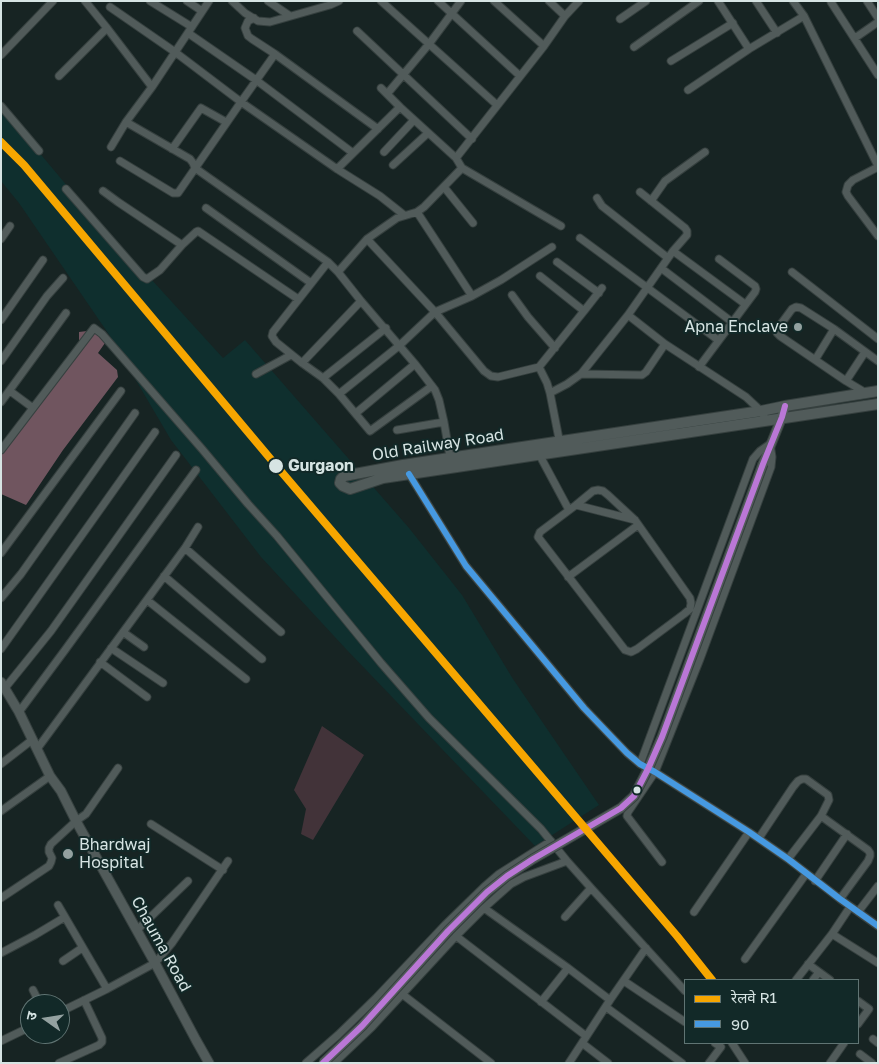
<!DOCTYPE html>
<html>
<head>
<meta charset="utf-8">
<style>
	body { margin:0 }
	#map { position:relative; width:879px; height:1064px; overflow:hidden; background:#172423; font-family:"Golos Text","Noto Sans Devanagari",sans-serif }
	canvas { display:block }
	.frame { position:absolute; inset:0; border:2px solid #d6e4e3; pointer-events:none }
	.legend { position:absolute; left:684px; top:979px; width:175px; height:65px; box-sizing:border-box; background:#122928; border:1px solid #607473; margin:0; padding:6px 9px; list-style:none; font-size:15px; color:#d6e4e3 }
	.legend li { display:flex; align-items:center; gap:10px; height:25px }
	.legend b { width:25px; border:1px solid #607473 }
	.north { position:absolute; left:20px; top:994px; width:50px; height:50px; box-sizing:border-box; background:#122928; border:1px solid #607473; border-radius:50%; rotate:283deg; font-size:14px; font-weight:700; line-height:20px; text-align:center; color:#d6e4e3 }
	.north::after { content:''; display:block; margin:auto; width:18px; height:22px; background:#93a1a0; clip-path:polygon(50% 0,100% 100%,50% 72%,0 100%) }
</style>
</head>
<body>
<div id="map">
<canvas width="879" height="1064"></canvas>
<div class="frame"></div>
<ul class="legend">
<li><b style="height:6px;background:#f7a600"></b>रेलवे R1</li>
<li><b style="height:6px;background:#4699e1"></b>90</li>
</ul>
<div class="north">उ</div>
</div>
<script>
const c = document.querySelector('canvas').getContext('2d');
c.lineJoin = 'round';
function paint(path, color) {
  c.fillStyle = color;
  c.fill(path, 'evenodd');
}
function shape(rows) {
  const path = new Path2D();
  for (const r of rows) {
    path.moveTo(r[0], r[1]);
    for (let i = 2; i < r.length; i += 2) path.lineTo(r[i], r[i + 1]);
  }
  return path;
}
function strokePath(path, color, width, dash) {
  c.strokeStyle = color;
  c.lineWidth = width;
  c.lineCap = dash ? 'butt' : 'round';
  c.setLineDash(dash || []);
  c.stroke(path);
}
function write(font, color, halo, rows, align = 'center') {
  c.font = font + ' "Golos Text",sans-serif';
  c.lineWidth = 4;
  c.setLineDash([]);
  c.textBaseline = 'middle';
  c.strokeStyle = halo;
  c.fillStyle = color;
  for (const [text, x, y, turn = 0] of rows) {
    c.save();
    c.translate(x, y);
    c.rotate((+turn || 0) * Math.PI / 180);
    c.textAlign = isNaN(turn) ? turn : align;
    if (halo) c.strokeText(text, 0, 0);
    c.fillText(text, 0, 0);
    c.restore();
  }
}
paint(shape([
	[1,107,79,200,223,358,245,340,409,528,462,595,513,679,599,805,535,846,346,649,261,557,171,440,110,336,19,203,1,181]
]), '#0f2f2e');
paint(shape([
	[322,726,364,755,313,840,301,834,306,809,294,790]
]), '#423339');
paint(shape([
	[95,330,105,343,98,353,117,370,118,377,63,450,26,505,1,494,1,450,79,343,79,332]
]), '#70555f');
const minor = shape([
	[85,1,107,28,152,87],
	[150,1,192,27],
	[187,1,202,11],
	[232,1,245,13,258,21,270,22,330,5,339,1],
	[268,1,290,16],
	[381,1,497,105],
	[438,1,520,76],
	[494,1,544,46],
	[549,1,565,16],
	[718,1,749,49],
	[756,1,777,33],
	[793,1,804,16,878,166],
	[867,1,878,18],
	[831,2,878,75],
	[110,7,175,52,241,102,337,169,380,196,404,215],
	[254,18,248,21,245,28,248,36,252,39,275,54,378,129],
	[620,19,646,1],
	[357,31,472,139],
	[188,33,256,80,353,153],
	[855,38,878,22],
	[634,47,699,1],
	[1,55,53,1],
	[671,61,733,23],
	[59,76,107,28],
	[381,88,400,107,456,158,462,168,561,226],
	[688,90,749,49,804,16],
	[387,94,429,44,461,1],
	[1,106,39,151],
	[126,122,190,159,193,163,195,168,328,262,338,272,361,301,415,364,435,390,439,400,444,422,450,457],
	[111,147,126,122,152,87,209,1],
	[172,149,201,108,226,122],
	[384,152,414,120],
	[456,158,544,46,565,16,579,1],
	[120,161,173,193,178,193,241,102,275,54],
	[393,165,428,133],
	[878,167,853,180,848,185,846,192,848,196,878,236],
	[337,169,400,107],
	[444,187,473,223],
	[66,189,143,277,147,279,160,270,182,245,196,232,198,231,298,299],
	[103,191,118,202,182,245],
	[597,198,602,206,668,258],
	[651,201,665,181,705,152],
	[206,208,311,283],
	[417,212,472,296],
	[580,238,718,340],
	[1,239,10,226],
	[367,239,435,312,484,371,491,376,498,377,539,367,584,311],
	[673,251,745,304],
	[328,262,273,332,272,336,276,342,302,363,323,378,339,394,370,431,432,386],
	[557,262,599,293],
	[661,268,732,322],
	[338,272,367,239,397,218,417,212,424,207,462,168],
	[792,272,878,339],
	[540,276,584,311,602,288],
	[512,295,528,317,555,348],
	[628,315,665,344,746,397,761,411,766,420],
	[1,320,43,260],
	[815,360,834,329],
	[1,361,47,296,63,278],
	[302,363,361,301],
	[539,367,547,383,550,393,560,444],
	[699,367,755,292,756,289,755,286,719,259],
	[256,374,291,355],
	[581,374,642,375,646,372,665,344],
	[323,378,386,328],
	[846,381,865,352],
	[10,391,33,408],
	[550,393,567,384,581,374,628,315,673,251,687,235,687,231,685,228,640,192],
	[866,393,846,381,780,336,777,333,778,328,792,309,796,307,801,308,834,329,878,361],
	[339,394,400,345,435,312,472,296,501,280,552,247],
	[1,402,66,313],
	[356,413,415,364],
	[397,430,444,422],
	[1,450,94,328,102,334,202,449,248,504,277,536,381,663,429,718,541,829,567,861,591,888,685,991],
	[539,454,569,510],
	[409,474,466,566,584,708,627,753,640,764,655,772,749,832,788,859,840,899,878,926],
	[576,505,593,491,598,490,603,491,608,495,635,520,690,598,691,603,690,609,684,614,637,649,631,652,625,650,538,537,540,532,576,505,635,520],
	[185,548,281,632],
	[1,553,121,391],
	[164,576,262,659],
	[568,577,638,525],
	[1,598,21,574,135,413],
	[147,600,246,679],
	[123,632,144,647],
	[111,648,163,683],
	[1,649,155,432],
	[100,662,147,697],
	[5,688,51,631,176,455],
	[19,712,65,650,196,470],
	[37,749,185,548,198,527],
	[1,764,32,740],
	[640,764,753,459,760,451,770,444,772,457,771,467,700,659,655,772,628,812,627,816,662,862],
	[1,811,50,776],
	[821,816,868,850,870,853,870,856,868,861,840,899],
	[151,824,223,870],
	[759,838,793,787,798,781,802,779,806,779,828,795,829,800,821,816,788,859],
	[815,881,847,834],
	[1,898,49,866,51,862,52,858,49,852,49,848,51,844,76,821,86,814,118,768],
	[58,905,107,989],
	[484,908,568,968,610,1000],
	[694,912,749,832],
	[858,912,878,886],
	[565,917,591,888],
	[137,930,188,881],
	[832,934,878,963],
	[456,936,586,1036],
	[1,953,35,935,65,917],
	[745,959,806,874],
	[63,961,82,948],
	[808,964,830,980],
	[796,980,832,934,850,907],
	[813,980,819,972],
	[624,981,685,1022],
	[33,990,40,1004],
	[402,994,491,1063],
	[858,1001,869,1009,858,1024],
	[541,1002,568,968],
	[606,1007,682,1063],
	[60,1012,107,989,155,963,172,943,228,861],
	[873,1039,878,1043],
	[1,1041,30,1027],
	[582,1043,608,1063],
	[732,1043,745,1063],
	[860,1054,872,1063],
	[59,1063,99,1045,102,1042,102,1038,84,1000],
	[306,1063,338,1035,376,998,445,925,484,887,499,874,551,841],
	[334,1063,372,1027,456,936,484,908,511,884,524,877,567,861],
	[569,1063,610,1000,646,948],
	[709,1063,721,1047,715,1043],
	[830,1063,844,1043]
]);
const tertiary = shape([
	[763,464,782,417,785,406],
	[1,682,19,712,50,776,61,791,76,821,155,963,196,1040,209,1063]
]);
const secondary = shape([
	[878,391,785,406,761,411,403,465,344,476,341,479,340,483,343,486,350,489,383,478,878,404]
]);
strokePath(minor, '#36403f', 9);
strokePath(tertiary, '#36403f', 11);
strokePath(secondary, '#36403f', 12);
strokePath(minor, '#515b5a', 7);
strokePath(tertiary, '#515b5a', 9);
strokePath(secondary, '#515b5a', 10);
const tertiaryBridge = shape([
	[323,1063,362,1026,448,931,487,892,507,876,533,859,621,808,634,796,648,769,662,737,763,464]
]);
strokePath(tertiaryBridge, '#36403f', 11, []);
strokePath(tertiaryBridge, '#515b5a', 9);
strokePath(shape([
	[409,474,466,566,584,708,627,753,640,764,655,772,749,832,788,859,840,899,878,926]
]), '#4699e1', 6);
strokePath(shape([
	[323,1063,362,1026,448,931,487,892,507,876,533,859,621,808,634,796,648,769,662,737,763,464,782,417,785,406]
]), '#ba77d6', 6);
strokePath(shape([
	[1,142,24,165,279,469,677,936,712,980]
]), '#f7a600', 8);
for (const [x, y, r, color] of [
	[798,327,5,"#93a1a0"],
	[276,466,8,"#d6e4e3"],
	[637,790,4.5,"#d6e4e3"],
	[68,854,6,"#93a1a0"]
]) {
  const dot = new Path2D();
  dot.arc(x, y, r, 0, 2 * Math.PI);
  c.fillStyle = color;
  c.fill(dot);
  strokePath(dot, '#122928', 2);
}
write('16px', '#d6e4e3', '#122928', [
	["Apna Enclave",788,327],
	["Bhardwaj",79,845,"left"],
	["Hospital",79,863,"left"]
], 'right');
write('16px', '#d6e4e3', '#122928', [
	["Old Railway Road",438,445,-9],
	["Chauma Road",161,944,61]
]);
write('bold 16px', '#d6e4e3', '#122928', [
	["Gurgaon",288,466]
], 'left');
</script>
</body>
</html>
